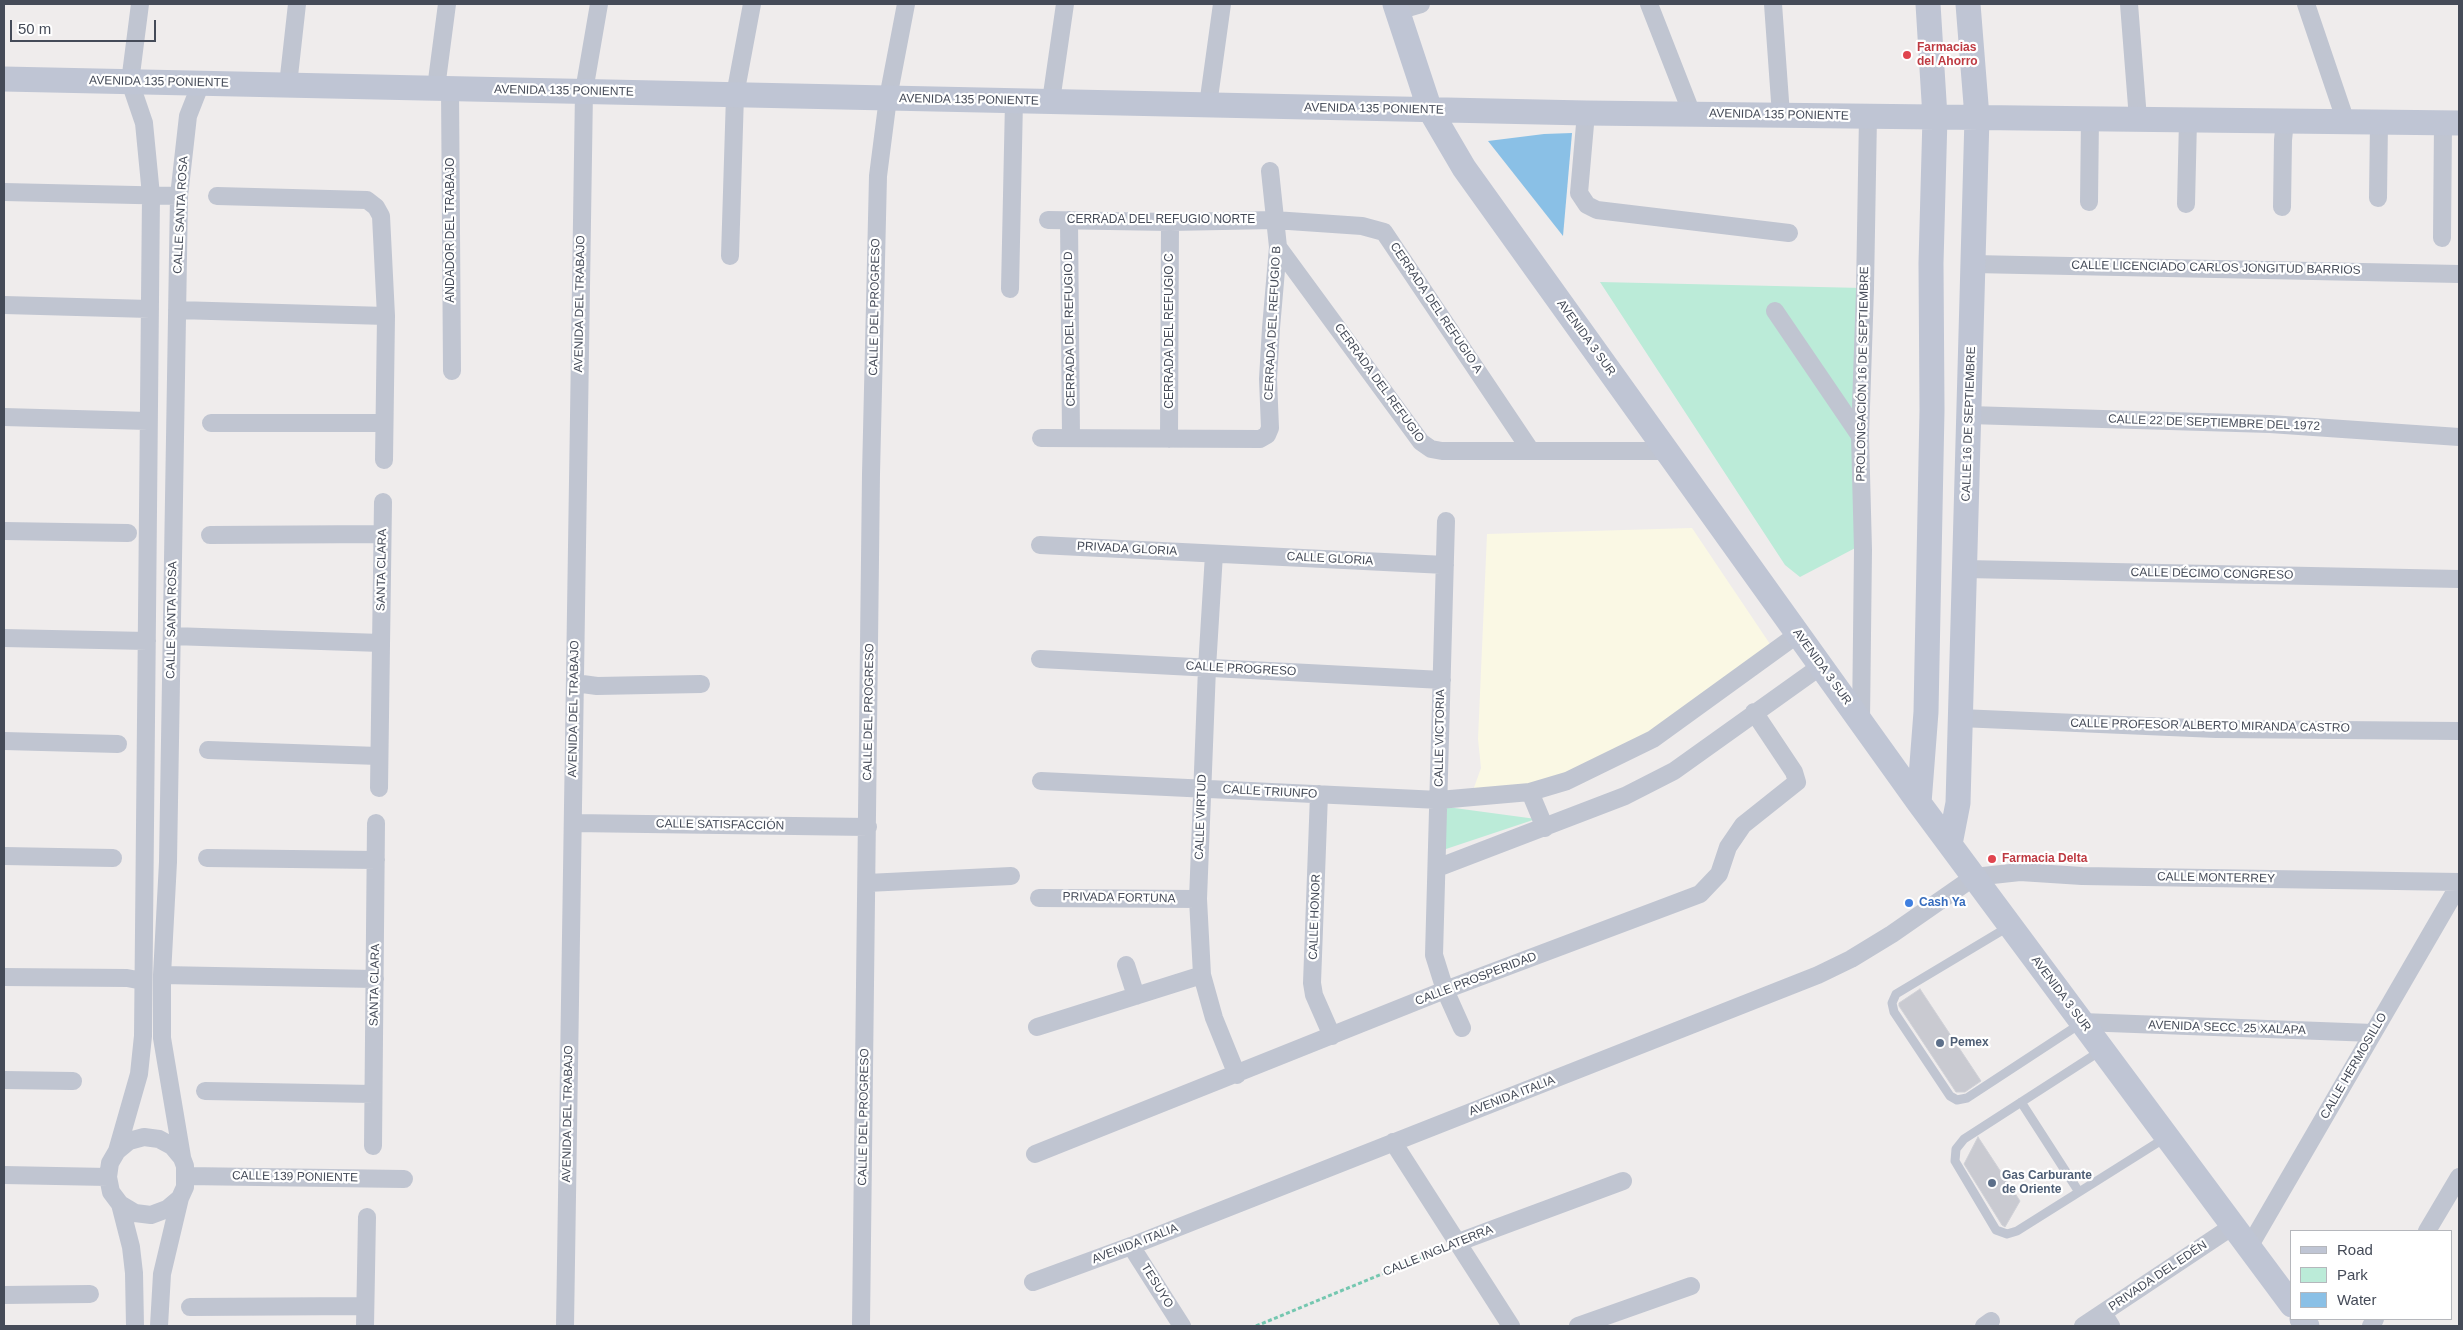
<!DOCTYPE html>
<html>
<head>
<meta charset="utf-8">
<style>
	body { margin:0 }
	#map { position:relative; width:2463px; height:1330px; overflow:hidden; background:#efecec; font-family:Helvetica,sans-serif }
	canvas { display:block }
	.frame { position:absolute; inset:0; border:5px solid #454b58; pointer-events:none }
	.legend { position:absolute; left:2290px; top:1230px; width:162px; height:90px; box-sizing:border-box; background:#fff; border:1px solid #b5b7bc; margin:0; padding:6px 9px; list-style:none; font-size:15px; color:#454b58 }
	.legend li { display:flex; align-items:center; gap:10px; height:25px }
	.legend b { width:25px; border:1px solid #b5b7bc }
	.scale { position:absolute; left:10px; top:20px; width:146px; height:22px; box-sizing:border-box; border:2px solid #454b58; border-top:0; padding-left:6px; font-size:15px; line-height:18px; white-space:nowrap; color:#454b58; -webkit-text-stroke:4px #fff; paint-order:stroke }
</style>
</head>
<body>
<div id="map">
<canvas width="2463" height="1330"></canvas>
<div class="frame"></div>
<ul class="legend">
<li><b style="height:6px;background:#bfc5d4"></b>Road</li>
<li><b style="height:14px;background:#bbebd8"></b>Park</li>
<li><b style="height:14px;background:#8ac0e6"></b>Water</li>
</ul>
<div class="scale">50 m</div>
</div>
<script>
const c = document.querySelector('canvas').getContext('2d');
c.lineJoin = 'round';
function paint(path, color) {
  c.fillStyle = color;
  c.fill(path, 'evenodd');
}
function shape(rows) {
  const path = new Path2D();
  for (const r of rows) {
    path.moveTo(r[0], r[1]);
    for (let i = 2; i < r.length; i += 2) path.lineTo(r[i], r[i + 1]);
  }
  return path;
}
function strokePath(path, color, width, dash) {
  c.strokeStyle = color;
  c.lineWidth = width;
  c.lineCap = dash ? 'butt' : 'round';
  c.setLineDash(dash || []);
  c.stroke(path);
}
function write(font, color, halo, rows, align = 'center') {
  c.font = font + ' Helvetica,sans-serif';
  c.lineWidth = 4.5;
  c.setLineDash([]);
  c.textBaseline = 'middle';
  c.strokeStyle = halo;
  c.fillStyle = color;
  for (const [text, x, y, turn = 0] of rows) {
    c.save();
    c.translate(x, y);
    c.rotate((+turn || 0) * Math.PI / 180);
    c.textAlign = isNaN(turn) ? turn : align;
    if (halo) c.strokeText(text, 0, 0);
    c.fillText(text, 0, 0);
    c.restore();
  }
}
paint(shape([
	[1692,528,1774,650,1586,773,1471,796,1481,768,1478,739,1487,534]
]), '#faf8e4');
paint(shape([
	[1600,282,1863,288,1861,545,1800,577,1785,565],
	[1447,807,1536,819,1443,850]
]), '#bbebd8');
paint(shape([
	[1572,133,1563,236,1488,141,1544,134]
]), '#8ac0e6');
const building = shape([
	[1920,989,1981,1081,1965,1092,1956,1092,1899,1006,1899,1003,1920,989],
	[1978,1137,2020,1201,2005,1227,2002,1225,1964,1164,1978,1137]
]);
paint(building, '#c9cad1');
strokePath(building, '#d0d1d7', 1);
strokePath(shape([
	[1256,1326,1440,1250]
]), '#75c7b0', 3, [4, 2.5]);
strokePath(shape([
	[2008,927,1896,994,1892,1003,1894,1012,1950,1096,1957,1100,1967,1098,2080,1024],
	[2102,1050,1964,1139,1956,1149,1955,1161,1996,1230,2007,1234,2017,1231,2165,1138],
	[2021,1102,2079,1192]
]), '#c0c5d1', 9);
strokePath(shape([
	[1649,4,1692,114],
	[1773,4,1781,115],
	[2129,4,2138,119],
	[2306,4,2346,122],
	[1397,11,1421,4],
	[288,85,297,4],
	[436,88,447,4],
	[450,88,452,371],
	[1051,101,1065,4],
	[1208,105,1222,4],
	[1586,113,1579,193,1587,205,1597,210,1789,233],
	[4,192,179,196],
	[217,196,367,200,376,207,381,216,386,316,384,460],
	[2378,198,2379,122],
	[2089,202,2090,118],
	[2186,204,2188,120],
	[2282,207,2283,140,2285,121],
	[1048,220,1170,222,1274,220,1362,226,1384,232,1531,451],
	[1069,220,1071,437],
	[2442,238,2443,123],
	[1278,247,1421,442,1431,449,1442,451,1667,451],
	[730,256,735,95,752,4],
	[1973,264,2459,274],
	[1010,289,1014,101],
	[4,305,150,309],
	[177,310,386,316],
	[1775,311,1860,436],
	[1969,415,2270,424,2459,437],
	[4,417,148,421],
	[211,423,384,423],
	[1041,438,1260,439,1267,435,1270,428,1268,379,1271,328,1278,247,1270,171],
	[1169,439,1170,222],
	[1446,521,1434,955,1445,990,1462,1028],
	[4,531,128,533],
	[210,535,382,534],
	[1040,545,1445,565],
	[1214,554,1207,668,1198,899,1202,975,1214,1018,1237,1075],
	[1965,569,2459,579],
	[172,636,381,643],
	[4,638,147,641],
	[1040,659,1442,680],
	[575,683,597,686,701,684],
	[1960,718,2216,729,2459,731],
	[1861,721,1863,550,1860,436,1865,289,1868,116],
	[4,741,118,744],
	[208,750,378,756],
	[1041,781,1439,800,1530,792,1567,781,1653,739,1798,634],
	[379,788,383,502],
	[1530,792,1545,828],
	[1319,794,1312,983,1314,995,1332,1036],
	[573,823,868,827],
	[4,856,113,858],
	[207,858,376,860],
	[1437,868,1625,796,1674,771,1821,666],
	[867,883,1011,876],
	[1039,898,1198,899],
	[1126,965,1136,996],
	[162,975,375,979],
	[4,977,127,978,143,981],
	[2082,1022,2373,1033],
	[1037,1027,1202,975],
	[4,1080,73,1081],
	[205,1091,373,1094],
	[1393,1142,1511,1326],
	[373,1146,376,823],
	[117,1151,129,1141,144,1137,159,1139,172,1146,182,1158,185,1166,185,1187,180,1198,167,1209,151,1215,135,1213,120,1204,111,1192,108,1177,110,1163,117,1151,139,1074,143,1036,151,195,144,123,130,82,140,4],
	[1035,1154,1445,990,1700,894,1719,874,1728,847,1743,825,1797,782,1794,772,1754,712],
	[182,1157,162,1038,162,975,168,862,179,196,188,116,201,83],
	[4,1175,108,1177],
	[186,1176,404,1179],
	[120,1204,131,1247,134,1273,135,1326],
	[2427,1231,2459,1177],
	[1456,1243,1623,1181],
	[1131,1246,1182,1326],
	[2249,1247,2459,885],
	[1033,1282,1131,1246,1818,975,1851,959,1892,934,1974,877,2020,872,2082,876,2459,882],
	[4,1295,90,1294],
	[190,1307,365,1306],
	[2103,1313,2111,1326],
	[159,1326,162,1274,180,1198],
	[365,1326,367,1217],
	[565,1326,584,91,599,4],
	[861,1326,871,474,878,176,888,98,906,4],
	[1578,1326,1691,1286],
	[1984,1326,1991,1321],
	[2083,1326,2233,1226],
	[2371,1326,2375,1319]
]), '#c0c5d1', 18);
strokePath(shape([
	[1395,4,1430,110,1464,168,1919,803,2292,1305],
	[4,79,1586,113,2459,123],
	[1919,803,1926,712,1932,410,1931,263,1935,117,1928,4],
	[1950,844,1958,803,1977,117,1968,4],
	[2302,1319,2307,1326]
]), '#bfc5d4', 25);
for (const [x, y, r, color] of [
	[1907,55,5,"#e0444e"],
	[1992,859,5,"#e0444e"],
	[1909,903,5,"#3f7fe0"],
	[1940,1043,5,"#5c6f8a"],
	[1992,1183,5,"#5c6f8a"]
]) {
  const dot = new Path2D();
  dot.arc(x, y, r, 0, 2 * Math.PI);
  c.fillStyle = color;
  c.fill(dot);
  strokePath(dot, '#fff', 2);
}
write('bold 12px', '#be3a42', '#fff', [
	["Farmacias",1917,48],
	["del Ahorro",1917,62],
	["Farmacia Delta",2002,859]
], 'left');
write('12px', '#454b58', '#fff', [
	["AVENIDA 135 PONIENTE",159,82,1],
	["AVENIDA 135 PONIENTE",564,91,1],
	["AVENIDA 135 PONIENTE",969,100,1],
	["AVENIDA 135 PONIENTE",1374,109,1],
	["AVENIDA 135 PONIENTE",1779,115,1],
	["CALLE SANTA ROSA",181,215,-87],
	["CERRADA DEL REFUGIO NORTE",1161,220],
	["ANDADOR DEL TRABAJO",451,230,-90],
	["CALLE LICENCIADO CARLOS JONGITUD BARRIOS",2216,268,1],
	["AVENIDA DEL TRABAJO",580,304,-89],
	["CALLE DEL PROGRESO",875,307,-89],
	["CERRADA DEL REFUGIO A",1436,308,56],
	["CERRADA DEL REFUGIO B",1273,323,-87],
	["CERRADA DEL REFUGIO D",1070,329,-91],
	["CERRADA DEL REFUGIO C",1170,331,-90],
	["AVENIDA 3 SUR",1586,338,54],
	["PROLONGACIÓN 16 DE SEPTIEMBRE",1863,374,-89],
	["CERRADA DEL REFUGIO",1379,383,54],
	["CALLE 22 DE SEPTIEMBRE DEL 1972",2214,423,2],
	["CALLE 16 DE SEPTIEMBRE",1969,424,-88],
	["PRIVADA GLORIA",1127,549,3],
	["CALLE GLORIA",1330,559,3],
	["SANTA CLARA",382,570,-89],
	["CALLE DÉCIMO CONGRESO",2212,574,1],
	["CALLE SANTA ROSA",172,620,-89],
	["AVENIDA 3 SUR",1822,667,54],
	["CALLE PROGRESO",1241,669,3],
	["AVENIDA DEL TRABAJO",574,709,-89],
	["CALLE DEL PROGRESO",869,712,-89],
	["CALLE PROFESOR ALBERTO MIRANDA CASTRO",2210,726,1],
	["CALLE VICTORIA",1440,738,-89],
	["CALLE TRIUNFO",1270,792,3],
	["CALLE VIRTUD",1201,817,-88],
	["CALLE SATISFACCIÓN",720,825,1],
	["CALLE MONTERREY",2216,878,1],
	["PRIVADA FORTUNA",1119,898,1],
	["CALLE HONOR",1315,917,-88],
	["CALLE PROSPERIDAD",1476,979,-21],
	["SANTA CLARA",375,985,-89],
	["AVENIDA 3 SUR",2061,994,53],
	["AVENIDA SECC. 25 XALAPA",2227,1028,2],
	["CALLE HERMOSILLO",2354,1066,-60],
	["AVENIDA ITALIA",1512,1096,-21],
	["AVENIDA DEL TRABAJO",568,1114,-89],
	["CALLE DEL PROGRESO",864,1117,-89],
	["CALLE 139 PONIENTE",295,1177,1],
	["AVENIDA ITALIA",1135,1244,-21],
	["CALLE INGLATERRA",1438,1251,-22],
	["PRIVADA DEL EDÉN",2158,1276,-34],
	["TESUYO",1157,1286,58]
]);
write('bold 12px', '#366cbe', '#fff', [
	["Cash Ya",1919,903]
], 'left');
write('bold 12px', '#4e5e75', '#fff', [
	["Pemex",1950,1043],
	["Gas Carburante",2002,1176],
	["de Oriente",2002,1190]
], 'left');
</script>
</body>
</html>
